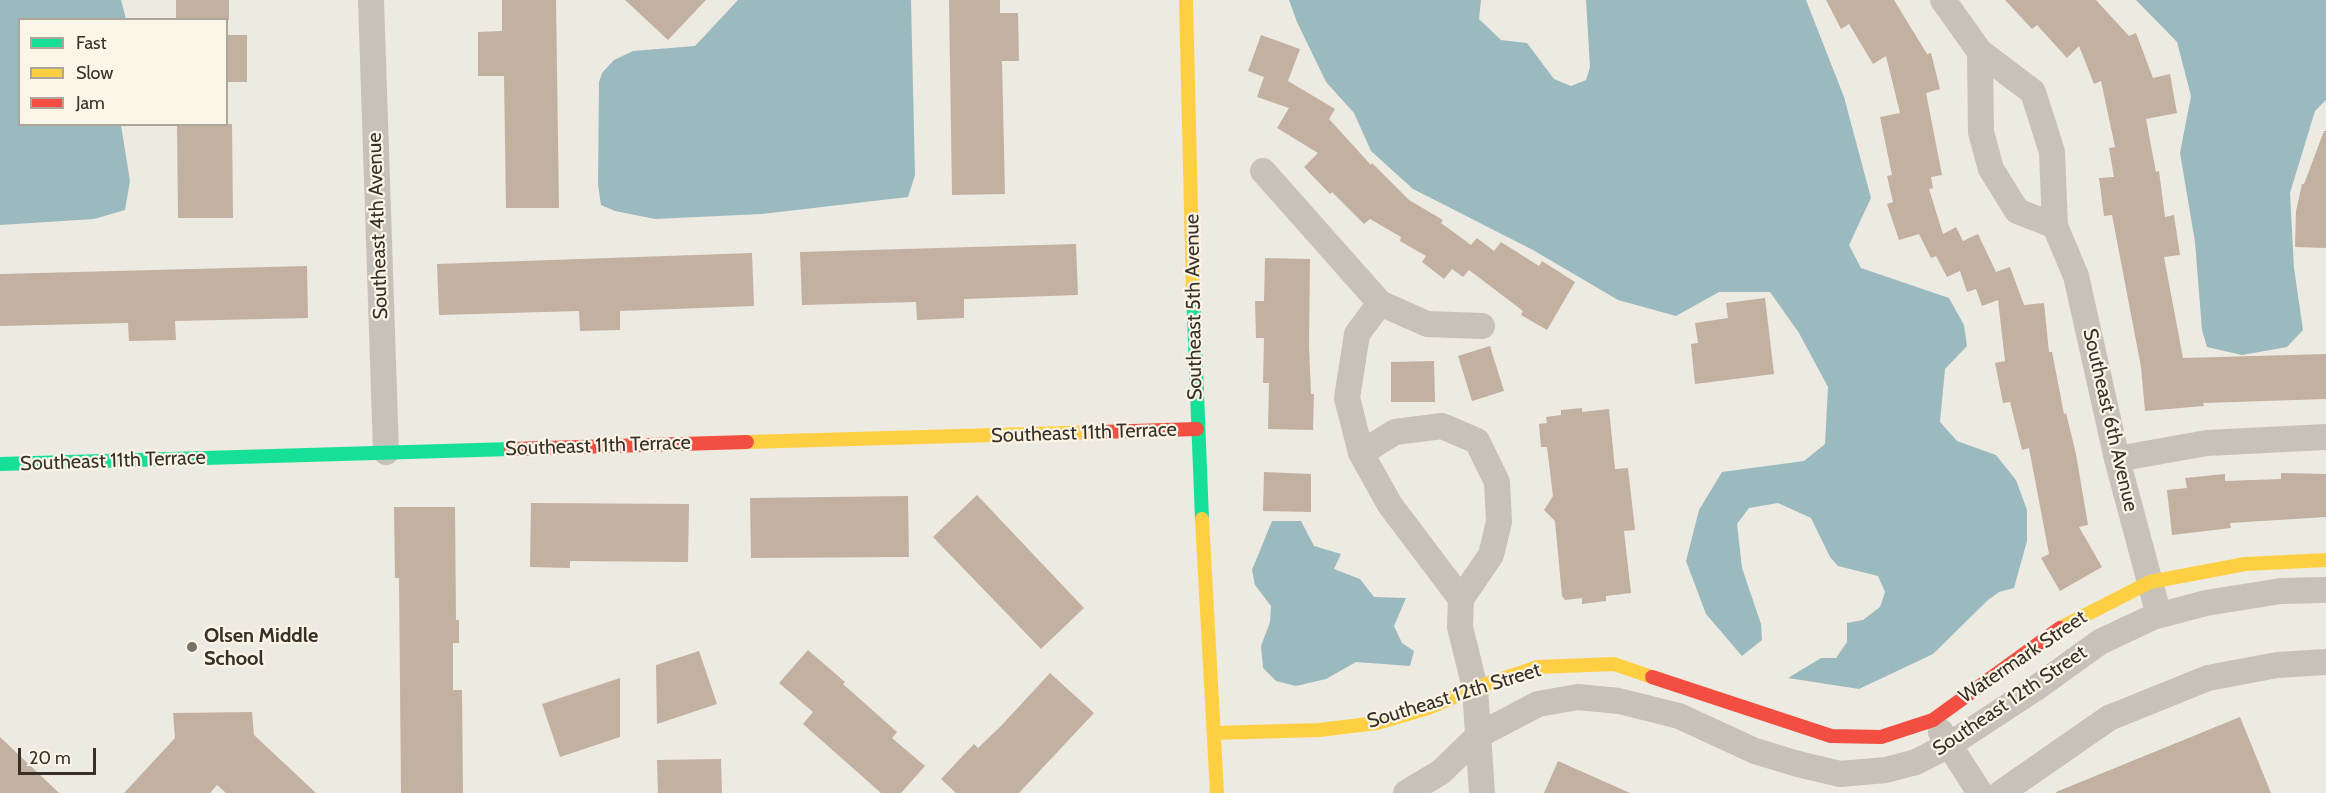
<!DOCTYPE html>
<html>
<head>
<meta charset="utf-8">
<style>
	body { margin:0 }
	#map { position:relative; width:2326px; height:793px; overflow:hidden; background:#edeae1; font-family:Cabin,sans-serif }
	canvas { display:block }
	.legend { position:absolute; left:18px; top:18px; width:210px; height:108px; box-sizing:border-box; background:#fbf5e8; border:2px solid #ada69b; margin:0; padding:8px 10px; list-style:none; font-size:18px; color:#383027 }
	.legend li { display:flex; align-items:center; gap:12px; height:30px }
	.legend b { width:30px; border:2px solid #ada69b }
	.scale { position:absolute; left:18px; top:748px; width:78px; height:27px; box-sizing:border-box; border:3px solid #383027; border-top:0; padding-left:8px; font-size:18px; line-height:21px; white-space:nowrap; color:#383027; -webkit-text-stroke:4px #fbf5e8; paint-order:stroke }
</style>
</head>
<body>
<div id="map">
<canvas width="2326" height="793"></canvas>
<ul class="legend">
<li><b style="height:8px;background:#16e098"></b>Fast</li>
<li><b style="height:8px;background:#ffcf43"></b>Slow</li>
<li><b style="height:8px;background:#f24e42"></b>Jam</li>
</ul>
<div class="scale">20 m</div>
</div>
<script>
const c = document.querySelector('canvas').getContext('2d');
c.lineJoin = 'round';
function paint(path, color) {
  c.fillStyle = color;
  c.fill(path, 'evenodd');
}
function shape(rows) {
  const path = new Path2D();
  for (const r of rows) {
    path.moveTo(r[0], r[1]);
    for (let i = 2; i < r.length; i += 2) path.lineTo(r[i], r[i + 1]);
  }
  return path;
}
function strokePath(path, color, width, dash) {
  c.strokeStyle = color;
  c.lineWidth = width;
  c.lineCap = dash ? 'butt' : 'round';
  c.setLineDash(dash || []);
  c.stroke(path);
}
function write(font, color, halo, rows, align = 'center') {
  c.font = font + ' Cabin,sans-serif';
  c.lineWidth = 4.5;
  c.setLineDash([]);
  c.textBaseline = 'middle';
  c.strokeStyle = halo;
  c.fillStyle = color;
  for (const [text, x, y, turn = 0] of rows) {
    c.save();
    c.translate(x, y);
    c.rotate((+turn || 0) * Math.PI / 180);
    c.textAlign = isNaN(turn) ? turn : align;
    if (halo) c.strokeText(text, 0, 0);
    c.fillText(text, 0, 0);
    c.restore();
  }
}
paint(shape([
	[0,0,121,0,126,19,20,20,20,124,121,125,130,181,125,210,94,219,0,225],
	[738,0,911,0,915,175,908,197,762,214,655,219,615,211,601,205,598,185,599,82,602,73,614,60,633,51,695,46],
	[1289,0,1481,0,1479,19,1501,40,1527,43,1554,79,1571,86,1586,80,1590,67,1586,0,1806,0,1844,97,1871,198,1849,245,1861,268,1949,298,1964,325,1967,346,1945,369,1940,422,1957,441,1996,455,2016,480,2027,510,2027,541,2014,588,1999,592,1988,600,1933,654,1859,689,1788,678,1821,658,1836,658,1847,642,1847,623,1863,620,1880,607,1885,592,1878,576,1838,566,1830,557,1811,518,1778,503,1749,508,1737,524,1742,568,1761,624,1762,640,1742,656,1706,614,1686,561,1699,510,1722,472,1804,461,1825,444,1828,387,1799,333,1770,292,1719,292,1676,316,1618,300,1533,250,1413,189,1371,151,1354,113,1326,82,1297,22],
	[2136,0,2326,0,2326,100,2315,111,2290,193,2294,268,2303,330,2287,347,2242,355,2207,347,2202,330,2195,242,2180,153,2191,96,2177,42],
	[1272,521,1301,521,1314,546,1341,554,1334,569,1360,579,1374,597,1406,598,1394,626,1402,643,1414,651,1410,666,1356,662,1326,679,1296,686,1276,681,1263,668,1261,646,1270,622,1271,606,1255,585,1252,570]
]), '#9bbac0');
paint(shape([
	[176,0,229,0,229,20,176,20],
	[502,0,556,0,559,208,506,208,504,76,478,76,478,32,502,31],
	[625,0,706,0,668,40],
	[949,0,1000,0,1000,13,1018,13,1019,61,1002,61,1005,194,952,195],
	[1826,0,1894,0,1927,54,1931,53,1940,89,1926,93,1942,175,1931,177,1933,188,1929,189,1943,234,1956,227,1963,241,1978,234,1996,272,2010,267,2024,305,2044,303,2049,352,2052,352,2064,414,2066,413,2076,454,2088,525,2079,527,2102,567,2060,591,2041,558,2049,554,2029,448,2022,450,2010,402,2003,403,1995,363,2005,361,1998,300,1982,306,1976,289,1967,292,1960,271,1947,277,1936,256,1931,258,1919,234,1899,240,1887,204,1893,202,1887,176,1892,175,1880,117,1900,113,1886,56,1873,64,1849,24,1841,29],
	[2005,0,2096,0,2129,36,2136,33,2153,78,2170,74,2177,113,2146,119,2156,172,2159,171,2165,217,2174,215,2180,255,2164,257,2183,358,2326,354,2326,399,2203,403,2204,406,2145,411,2141,367,2112,215,2104,216,2099,178,2114,177,2109,148,2115,147,2101,81,2094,84,2079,46,2067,58,2037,25,2032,29],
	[226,35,247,35,247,82,226,82],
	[1261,35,1300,49,1288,81,1335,109,1329,119,1371,165,1372,163,1409,200,1443,220,1441,223,1471,245,1477,238,1494,251,1501,242,1539,266,1542,261,1575,282,1547,330,1521,315,1523,311,1469,270,1463,277,1452,269,1444,279,1422,262,1426,256,1400,241,1401,237,1370,219,1364,224,1332,192,1330,194,1304,167,1318,153,1277,128,1289,108,1257,97,1264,77,1248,71],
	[177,124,232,124,233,218,178,218],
	[2324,131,2326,131,2326,248,2295,247,2296,211,2302,184,2304,184],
	[1076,244,1078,295,964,299,964,318,917,320,916,302,802,305,800,252],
	[752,253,754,306,620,311,620,330,580,331,579,311,439,315,437,264],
	[1265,258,1310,259,1309,345,1311,394,1314,394,1313,430,1268,429,1269,383,1263,383,1264,338,1256,338,1255,301,1264,301],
	[307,266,308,318,175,321,176,340,129,341,128,323,0,326,0,274],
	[1765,298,1774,374,1695,384,1691,344,1698,343,1695,323,1728,318,1726,303],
	[1490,346,1504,391,1472,401,1458,356],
	[1434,361,1435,402,1391,402,1391,362],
	[1582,408,1582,412,1609,409,1615,469,1628,468,1635,530,1624,531,1631,593,1606,596,1606,601,1582,604,1582,598,1565,600,1562,596,1555,521,1544,510,1553,496,1547,447,1541,447,1539,424,1547,423,1546,417,1561,415,1561,410],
	[1264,472,1311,474,1311,512,1263,511],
	[2281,473,2326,474,2326,517,2230,523,2231,528,2172,535,2167,490,2187,488,2185,478,2225,474,2225,481,2281,479],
	[977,495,1084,608,1041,649,933,537],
	[908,496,909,557,751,558,750,498],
	[531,503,689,504,688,562,570,561,570,568,530,567],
	[394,507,455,507,456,620,459,620,459,643,453,643,453,690,462,690,463,793,401,793,399,578,395,578],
	[808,650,845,682,843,684,897,732,892,738,925,766,901,793,881,793,803,724,813,712,779,683],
	[699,651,717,704,657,724,656,665],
	[1050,673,1094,713,1019,793,956,793,941,779,974,744,978,748,1001,726],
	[620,678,620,737,560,757,542,704],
	[252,712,254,735,316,793,226,793,217,785,210,793,124,793,175,738,173,713],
	[2240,717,2271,793,2056,793,2056,792],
	[0,737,59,793,0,793],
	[721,759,722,793,658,793,657,760],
	[1558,761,1630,793,1544,793]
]), '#c2b1a1');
strokePath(shape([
	[371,0,386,452],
	[1943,0,1980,52,2033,92,2052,152,2055,226,2076,276,2117,459,2155,601],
	[1980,52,1981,132,1991,169,2017,211,2055,226],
	[1263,171,1380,303,1427,324,1482,326],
	[1380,303,1357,334,1347,398,1361,453,1390,505,1461,599],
	[1361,453,1395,432,1442,426,1477,441,1497,482,1499,522,1491,555,1461,599,1460,627,1475,688,1482,793],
	[2117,459,2207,443,2326,437],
	[1941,732,1980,793],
	[1406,793,1441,772,1479,735,1538,704,1578,697,1619,701,1679,716,1755,751,1798,764,1840,774,1886,770,1916,762,1949,745,2036,688,2100,642,2153,617,2206,603,2281,591,2326,590],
	[2001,793,2109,718,2208,678,2277,665,2326,662]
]), '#c7c2b9', 26);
strokePath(shape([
	[1193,292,1202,519],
	[0,464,511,449]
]), '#16e098', 14);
strokePath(shape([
	[1186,0,1193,292],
	[747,442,1100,432],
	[1202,519,1217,793],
	[2060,628,2150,582,2245,564,2326,560],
	[1214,733,1319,730,1377,723,1428,708,1475,688,1538,667,1614,664,1652,677]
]), '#ffcf43', 14);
strokePath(shape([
	[1100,432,1197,429],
	[511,449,747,442],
	[1652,677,1831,736,1881,737,1933,720,2060,628]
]), '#f24e42', 14);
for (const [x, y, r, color] of [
	[192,647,6,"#777168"]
]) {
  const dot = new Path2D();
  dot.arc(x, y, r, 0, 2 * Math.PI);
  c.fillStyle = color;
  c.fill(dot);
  strokePath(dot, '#fbf5e8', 2);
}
write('20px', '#383027', '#fbf5e8', [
	["Southeast 4th Avenue",378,226,-92],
	["Southeast 5th Avenue",1194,307,-91],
	["Southeast 6th Avenue",2110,420,77],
	["Southeast 11th Terrace",1084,433,-2],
	["Southeast 11th Terrace",598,446,-2],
	["Southeast 11th Terrace",113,461,-2],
	["Watermark Street",2023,657,-34],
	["Southeast 12th Street",1454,696,-17],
	["Southeast 12th Street",2010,701,-34]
]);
write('bold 20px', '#383027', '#fbf5e8', [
	["Olsen Middle",204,636],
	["School",204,659]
], 'left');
</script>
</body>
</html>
